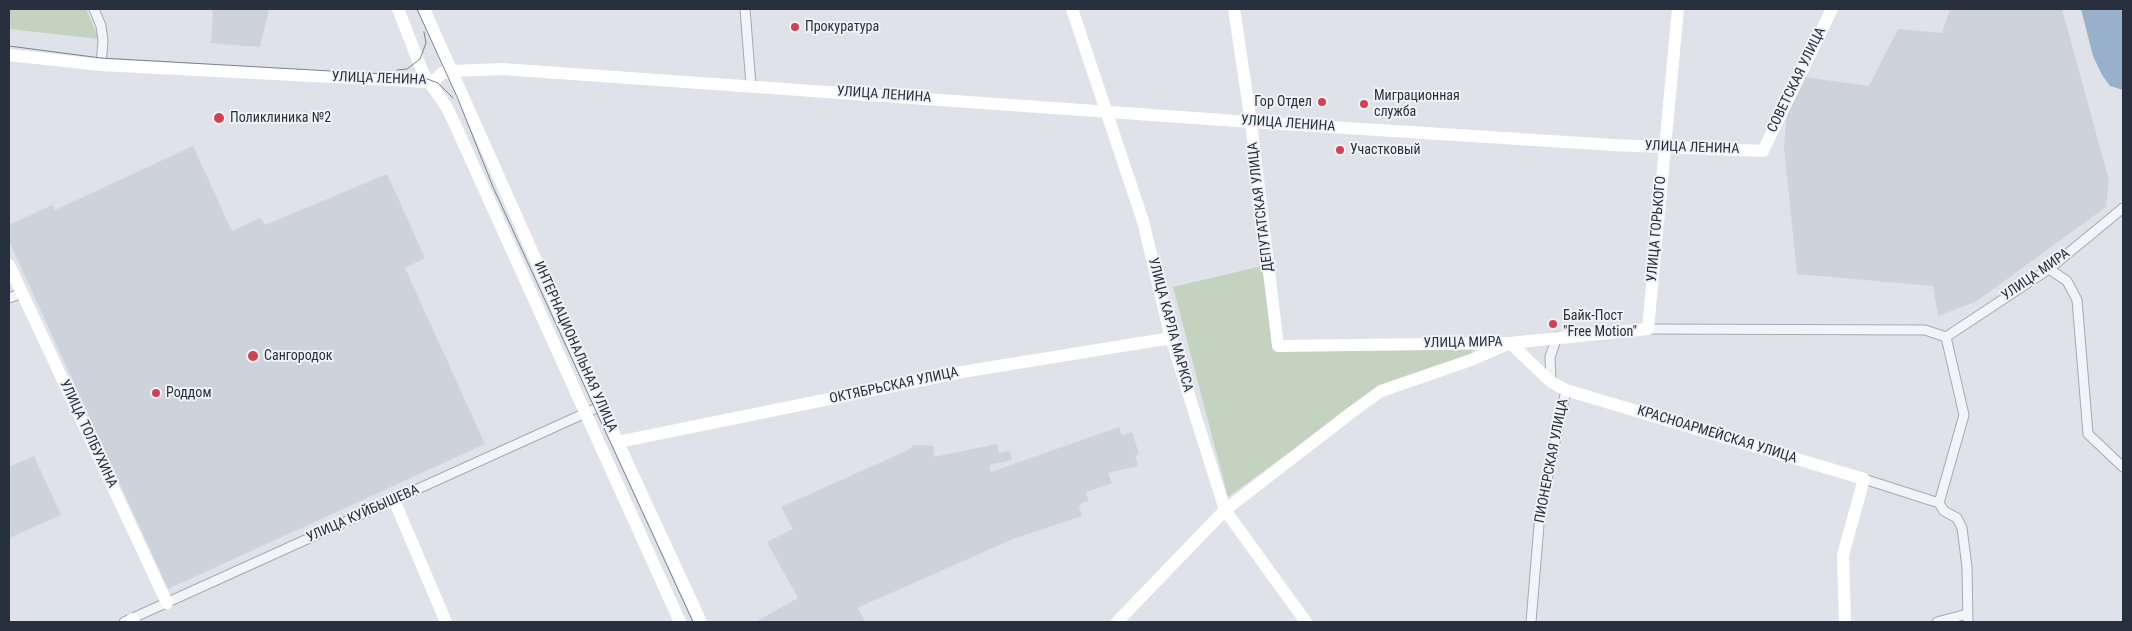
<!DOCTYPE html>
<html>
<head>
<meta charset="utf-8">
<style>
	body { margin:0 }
	#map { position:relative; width:2132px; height:631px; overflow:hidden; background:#dfe3e9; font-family:"Roboto Condensed",sans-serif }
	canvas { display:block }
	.frame { position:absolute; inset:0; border:10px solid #283040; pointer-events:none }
</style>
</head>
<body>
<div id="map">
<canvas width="2132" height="631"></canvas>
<div class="frame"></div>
</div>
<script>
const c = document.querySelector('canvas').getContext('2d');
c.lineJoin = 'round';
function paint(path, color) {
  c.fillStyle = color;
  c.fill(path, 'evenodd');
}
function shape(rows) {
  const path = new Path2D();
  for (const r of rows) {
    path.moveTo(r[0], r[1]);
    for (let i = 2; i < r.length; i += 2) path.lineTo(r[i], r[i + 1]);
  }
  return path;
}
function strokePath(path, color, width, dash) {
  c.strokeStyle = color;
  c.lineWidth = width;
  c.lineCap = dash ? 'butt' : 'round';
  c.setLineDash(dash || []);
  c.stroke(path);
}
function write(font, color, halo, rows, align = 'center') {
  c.font = font + ' "Roboto Condensed",sans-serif';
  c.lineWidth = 4;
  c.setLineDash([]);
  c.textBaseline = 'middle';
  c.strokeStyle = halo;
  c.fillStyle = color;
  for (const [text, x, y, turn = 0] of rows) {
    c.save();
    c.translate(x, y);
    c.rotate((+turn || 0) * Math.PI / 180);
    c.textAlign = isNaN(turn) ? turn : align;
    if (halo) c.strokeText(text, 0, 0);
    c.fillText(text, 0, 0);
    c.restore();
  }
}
paint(shape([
	[211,9,269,9,260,47,211,43,213,14],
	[1950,9,2062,9,2109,180,2106,207,1977,301,1938,316,1933,286,1797,274,1784,147,1787,113,1803,83,1804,77,1869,86,1898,29,1942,33],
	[193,146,232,231,260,218,265,225,387,174,425,258,405,268,485,444,168,589,9,241,9,225,52,205,55,210],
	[1119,427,1122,435,1132,432,1139,454,1135,455,1138,466,1108,473,1112,483,1086,492,1089,501,1082,503,1079,508,1082,516,1013,539,857,608,866,622,755,622,798,598,767,542,793,529,781,507,906,451,914,445,933,446,934,457,997,444,999,453,1010,451,1012,460,989,465,991,472],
	[34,456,61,515,9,538,9,467]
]), '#cdd2db');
paint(shape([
	[9,9,86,9,99,39,9,29],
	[1262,266,1274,351,1472,346,1473,356,1378,388,1228,497,1173,287]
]), '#c4d3c0');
paint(shape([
	[2081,9,2123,9,2123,90,2110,86,2102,75,2093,56]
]), '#99b0ca');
const street = shape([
	[94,9,101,26,103,41,101,65],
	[745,9,751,85],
	[2049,269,2067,281,2077,300,2088,434,2123,467],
	[9,298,22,293],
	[1648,329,1925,330,1946,337],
	[1946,337,1964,415,1939,503,1944,511,1957,518,1962,528,1967,567,1968,622],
	[1946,337,2049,269,2123,208],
	[1551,382,1550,357,1557,337],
	[1864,479,1939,503],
	[124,622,601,406],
	[1531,622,1540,513,1566,390],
	[1937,622,1967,614]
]);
strokePath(street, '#a4aab3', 11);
strokePath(street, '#f2f4f7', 9);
strokePath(shape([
	[398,9,423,73,446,106,452,118,680,622],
	[424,9,601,406,701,622],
	[1072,9,1143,221,1171,338,1225,510,1306,622],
	[1234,9,1251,122,1278,346,1510,343,1648,329,1678,9],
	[9,55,101,65,429,82,434,81,442,73,453,71,502,69,1251,122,1614,145,1763,151,1832,9],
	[9,265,167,603],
	[618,442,962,372,1171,338],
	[394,500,446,622],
	[132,619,134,622],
	[1117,622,1225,510,1352,412,1381,391,1471,360,1510,343,1551,382,1566,390,1864,479,1843,555,1845,622]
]), '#fff', 12);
strokePath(shape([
	[417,9,458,99,493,187,693,622],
	[9,46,101,58,419,76,438,83,453,98],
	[397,70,407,69,420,59,426,43,424,32]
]), '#788293', 1);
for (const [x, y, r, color] of [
	[795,27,5,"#d14154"],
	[1322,102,5,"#d14154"],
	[1364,104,5,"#d14154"],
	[219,118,6,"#d14154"],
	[1340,150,5,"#d14154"],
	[1553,324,5,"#d14154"],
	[253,356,6,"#d14154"],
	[156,393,5,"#d14154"]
]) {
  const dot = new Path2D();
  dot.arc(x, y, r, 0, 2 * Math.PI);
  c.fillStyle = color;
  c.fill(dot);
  strokePath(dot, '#eff2f6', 2);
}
write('14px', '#283040', '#eff2f6', [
	["Прокуратура",805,27],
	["Миграционная",1374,96],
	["служба",1374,112],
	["Гор Отдел",1312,102,"right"],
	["Поликлиника №2",230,118],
	["Участковый",1350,150],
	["Байк-Пост",1563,316],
	["\"Free Motion\"",1563,332],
	["Сангородок",264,356],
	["Роддом",166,393]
], 'left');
write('14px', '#283040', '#eff2f6', [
	["УЛИЦА ЛЕНИНА",379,79,2],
	["СОВЕТСКАЯ УЛИЦА",1797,80,-64],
	["УЛИЦА ЛЕНИНА",884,95,4],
	["УЛИЦА ЛЕНИНА",1288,124,4],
	["УЛИЦА ЛЕНИНА",1692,148,2],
	["ДЕПУТАТСКАЯ УЛИЦА",1261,207,-97],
	["УЛИЦА ГОРЬКОГО",1657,229,-85],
	["УЛИЦА МИРА",2036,275,-35],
	["УЛИЦА КАРЛА МАРКСА",1170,325,75],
	["УЛИЦА МИРА",1463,343,-1],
	["ИНТЕРНАЦИОНАЛЬНАЯ УЛИЦА",575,347,66],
	["ОКТЯБРЬСКАЯ УЛИЦА",894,386,-12],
	["УЛИЦА ТОЛБУХИНА",88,434,65],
	["КРАСНОАРМЕЙСКАЯ УЛИЦА",1717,435,17],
	["ПИОНЕРСКАЯ УЛИЦА",1552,461,-79],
	["УЛИЦА КУЙБЫШЕВА",363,514,-24]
]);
</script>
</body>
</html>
